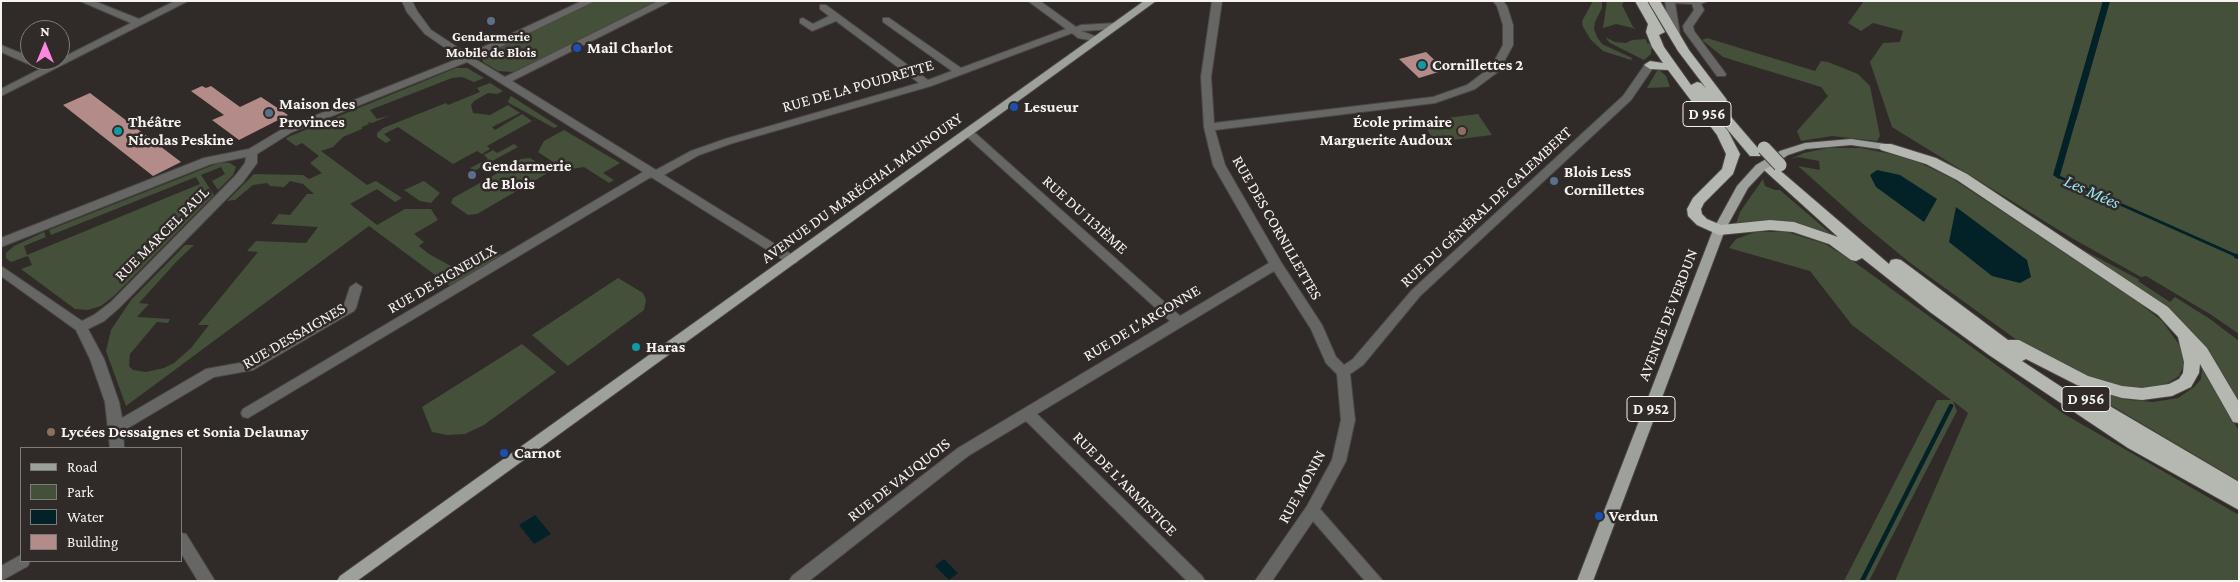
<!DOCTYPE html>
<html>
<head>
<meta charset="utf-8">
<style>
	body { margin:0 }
	#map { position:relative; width:2240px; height:582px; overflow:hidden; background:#302b28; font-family:"Crimson Pro",serif }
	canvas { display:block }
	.frame { position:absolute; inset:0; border:2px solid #f6f3f1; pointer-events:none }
	.legend { position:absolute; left:20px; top:447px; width:162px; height:115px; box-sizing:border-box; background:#302b28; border:1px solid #7f7b78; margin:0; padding:6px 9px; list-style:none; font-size:15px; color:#f6f3f1 }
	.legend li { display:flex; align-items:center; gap:10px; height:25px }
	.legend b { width:25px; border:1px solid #7f7b78 }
	.north { position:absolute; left:20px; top:20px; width:50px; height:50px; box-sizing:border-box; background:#302b28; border:1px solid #7f7b78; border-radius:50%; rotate:0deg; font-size:14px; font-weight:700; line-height:20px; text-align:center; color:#f6f3f1 }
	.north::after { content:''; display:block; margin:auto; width:18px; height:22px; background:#fd86e2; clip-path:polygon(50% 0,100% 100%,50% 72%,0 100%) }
</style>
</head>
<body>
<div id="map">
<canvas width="2240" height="582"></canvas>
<div class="frame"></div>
<ul class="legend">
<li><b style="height:6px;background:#9ea09b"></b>Road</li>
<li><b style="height:14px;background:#44503a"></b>Park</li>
<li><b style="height:14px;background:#022227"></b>Water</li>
<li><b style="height:14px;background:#b38c89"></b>Building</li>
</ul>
<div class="north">N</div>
</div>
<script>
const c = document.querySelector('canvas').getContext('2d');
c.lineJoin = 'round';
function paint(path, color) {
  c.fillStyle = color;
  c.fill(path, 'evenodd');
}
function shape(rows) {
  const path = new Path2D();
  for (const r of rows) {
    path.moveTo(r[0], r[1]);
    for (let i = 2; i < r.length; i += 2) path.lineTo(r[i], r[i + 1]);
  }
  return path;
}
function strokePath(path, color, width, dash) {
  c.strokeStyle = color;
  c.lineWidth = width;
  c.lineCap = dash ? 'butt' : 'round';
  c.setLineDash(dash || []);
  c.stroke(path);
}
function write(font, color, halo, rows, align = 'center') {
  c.font = font + ' "Crimson Pro",serif';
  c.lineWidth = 5;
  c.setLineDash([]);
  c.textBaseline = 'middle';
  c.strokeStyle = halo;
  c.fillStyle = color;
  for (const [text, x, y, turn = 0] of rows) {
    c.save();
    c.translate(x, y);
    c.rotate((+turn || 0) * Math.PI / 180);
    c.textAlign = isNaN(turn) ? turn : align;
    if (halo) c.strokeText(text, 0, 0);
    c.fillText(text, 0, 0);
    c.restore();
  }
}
paint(shape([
	[595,1,661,1,513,72,498,71,483,62,482,58,493,49],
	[1593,1,1602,1,1602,8,1595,22,1594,29,1597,37,1602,44,1632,58,1631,60,1603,51,1591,40,1583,27,1582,21],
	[1607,1,1624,2,1622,5,1633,27,1637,29,1616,24,1603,28],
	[1864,1,2103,1,2076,98,2076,121,2110,1,2239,1,2239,334,2210,314,2146,276,2141,277,2070,237,1892,127,1870,62,1883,43,1900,42,1903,31,1873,23,1861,31,1848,23],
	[1605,37,1615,42,1626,43,1632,40,1646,39,1647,43,1652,44,1651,54,1644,60,1610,43],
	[1707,38,1815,71,1821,61,1828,62,1858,74,1870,86,1880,136,1877,141,1832,136,1801,141,1797,131,1828,96,1821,87,1723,57,1702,40],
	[456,68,467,68,484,78,474,82,462,77,452,78,370,110,377,119,391,115,372,123,368,122,369,124,362,127,362,129,343,137,333,147,321,151,367,185,376,181,402,198,395,202,377,189,350,204,377,225,405,209,431,209,438,220,414,234,424,242,419,246,429,254,449,265,463,269,484,256,504,254,450,286,369,226,126,406,106,351,111,330,131,300,185,245,194,245,177,261,139,303,149,304,137,317,170,319,168,323,157,322,130,354,129,366,133,370,146,372,164,368,174,363,191,348,209,325,198,325,258,252,247,251,256,241,306,243,318,227,271,224,279,214,290,215,307,194,314,194,303,184,290,181,284,187,270,186,267,183,253,185,235,200,227,201,254,174,303,175,309,179,322,173,310,163,319,156,302,143,296,146,286,139,288,137],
	[1658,69,1666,76,1670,87,1647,88],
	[490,83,503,91,497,94,488,93,474,101,471,105,473,113,490,115,508,105,520,113,492,127,495,130,522,114,532,121,487,146,490,149,482,154,477,151,453,164,398,127,384,134,391,140,386,143,377,137,377,133,383,128,446,103,448,105,480,92,477,88],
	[511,96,558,126,554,128,509,103,508,101],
	[1478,114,1492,135,1435,142,1422,121],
	[564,130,620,163,603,173,614,180,609,183,584,167,571,169,559,166,538,152,544,141],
	[514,144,518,147,474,171,470,168,488,159,484,155,493,150,497,153],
	[1828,148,1861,148,1891,154,1918,162,1953,179,2134,299,2162,321,2181,347,2184,364,2179,376,2168,383,2150,389,2127,388,2096,383,2028,348,1909,262,1863,224,1798,166,1820,170,1819,161,1798,157,1790,159,1804,153],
	[530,158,547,169,546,174,477,214,468,215,451,203,453,198,487,179,498,188,502,185,489,178,521,159],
	[221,162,230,163,236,167,233,175,218,190,212,181,225,174,221,167,201,175,214,195,114,296,101,306,88,310,75,309,21,269,32,265,28,256,11,262,6,258,6,253,14,246,44,232,46,237,24,246,27,255,200,184,196,177,51,235,49,230],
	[1763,179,1765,186,1775,190,1780,190,1836,238,1813,229,1736,224,1740,212],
	[424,181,440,193,431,203,420,201,404,190],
	[1755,232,1787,232,1825,244,1853,261,2064,414,2239,515,2239,581,1895,581,1968,413,1953,401,1957,411,1869,581,1844,581,1937,400,1951,400,1852,325,1810,271,1729,248,1736,239],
	[2068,242,2140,280,2138,281,2170,302,2175,297,2210,319,2239,341,2239,409,2205,346,2173,312],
	[618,278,643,293,646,300,644,310,568,366,532,335],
	[522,344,556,372,484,425,465,434,447,435,432,432,422,407],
	[2202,368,2239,431,2239,481,2080,387,2129,400,2153,402,2178,398,2194,387,2201,379]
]), '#44503a');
paint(shape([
	[2103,1,2110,1,2059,179,2053,175],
	[1877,170,1900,175,1937,199,1924,222,1876,187,1870,175],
	[1956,207,2027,260,2031,277,2020,283,1992,276,1949,242],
	[535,515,551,534,534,544,519,525],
	[944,559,958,573,949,580,935,566]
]), '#022227');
strokePath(shape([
	[2057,176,2239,257]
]), '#022227', 3);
strokePath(shape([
	[2236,256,2239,257],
	[1862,581,1951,406]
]), '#022227', 4.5);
paint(shape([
	[1426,52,1445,70,1419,78,1399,59],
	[202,86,206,88,211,86,240,107,261,97,288,115,239,140,212,120,224,115,191,91],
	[90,93,181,162,153,176,63,105]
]), '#b38c89');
const minor = shape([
	[80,1,94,1,139,19,175,1,188,1,1,96,1,89,40,69,1,52,1,45,30,57,30,60,36,60,48,65,131,23,80,1],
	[402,1,412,1,417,11,431,30,468,54,582,1,595,1,475,59,505,77,658,1,671,1,512,81,656,170,691,151,725,139,919,83,836,21,812,31,800,23,800,19,803,18,813,24,829,16,820,9,820,5,826,5,928,80,952,71,883,22,883,18,889,18,961,68,1066,29,1028,1,1040,1,1076,27,1081,25,1116,23,1121,26,1116,29,1081,31,1100,38,1100,42,1078,38,1072,33,931,86,733,143,699,155,664,175,796,257,798,260,796,263,788,263,651,177,248,418,243,417,241,413,243,409,643,172,467,62,292,132,257,154,257,163,243,182,119,308,104,321,88,329,104,359,119,402,122,418,206,369,245,362,344,305,350,287,356,283,362,287,356,308,354,311,253,370,214,377,123,431,124,448,110,448,105,402,90,359,76,330,1,276,1,266,82,321,94,315,111,302,235,176,245,163,246,157,211,164,1,247,1,238,204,158,249,149,284,128,460,58,425,34,407,12,402,1],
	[1212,1,1222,1,1211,77,1214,123,1433,97,1467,85,1491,67,1503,45,1503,25,1497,6,1493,1,1503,1,1507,6,1513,25,1513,45,1499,71,1475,89,1435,103,1215,130,1225,165,1281,262,1322,325,1336,357,1344,365,1353,359,1412,290,1623,96,1646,63,1654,63,1655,65,1631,100,1420,296,1363,365,1350,374,1355,420,1346,461,1320,509,1383,581,1365,581,1313,521,1272,581,1255,581,1307,506,1332,460,1341,420,1337,374,1326,363,1311,329,1274,271,1037,414,1202,576,1205,581,1187,581,1026,421,968,456,809,581,789,581,792,576,958,448,1170,321,965,135,964,133,965,131,973,131,1180,316,1269,263,1213,165,1204,127,1201,77,1212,1],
	[1665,1,1708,1,1701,4,1704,10,1693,26,1694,31,1726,74,1725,76,1717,76,1684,31,1683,26,1694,10,1692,4,1675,3,1680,35,1675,38,1670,35,1665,1],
	[181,533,186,534,215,581,198,581,181,553,181,533],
	[21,555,21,561,30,561,28,566,1,581,1,566,21,555]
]);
const major = shape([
	[1144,1,1156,1,357,581,337,581,340,576,1144,1],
	[1851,139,1886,144,1892,147,1886,150,1851,145,1806,149,1788,155,1764,171,1748,188,1725,230,1593,581,1577,581,1713,230,1737,186,1756,165,1780,151,1805,143,1851,139]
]);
const highway = shape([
	[1635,1,1647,1,1665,32,1659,35,1664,47,1691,85,1697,82,1701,83,1706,88,1678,51,1648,1,1660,1,1689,50,1727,100,1725,103,1719,103,1762,153,1760,156,1750,156,1700,97,1728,131,1740,154,1733,174,1704,203,1701,209,1702,214,1707,219,1721,225,1770,220,1794,222,1838,237,1764,170,1771,166,1776,167,1889,264,1891,260,1896,259,1901,260,2008,340,2019,340,2088,376,2122,386,2142,388,2169,384,2179,379,2183,373,2184,362,2178,337,2158,315,1957,180,1926,164,1881,150,1879,147,1881,144,1891,144,1936,158,1967,174,2168,307,2207,348,2239,402,2239,423,2233,422,2200,364,2199,373,2191,387,2172,396,2142,400,2122,398,2077,385,2026,359,2022,361,2095,409,2096,405,2102,404,2108,405,2239,482,2239,510,2128,448,1989,355,1930,312,1862,258,1856,261,1851,260,1829,244,1793,232,1770,230,1719,235,1697,225,1688,216,1687,209,1693,198,1722,169,1726,154,1717,135,1668,70,1650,69,1644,65,1650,61,1663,63,1652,47,1646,32,1648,24,1635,1]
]);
strokePath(minor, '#4c4744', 2);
strokePath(major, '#4c4744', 2);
strokePath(highway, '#4c4744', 2);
paint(minor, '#666764');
paint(major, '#9ea09b');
paint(highway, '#b5b7b1');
const highwayBridge = shape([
	[1764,148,1780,165]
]);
strokePath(highwayBridge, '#4c4744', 15, []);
strokePath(highwayBridge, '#b5b7b1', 13);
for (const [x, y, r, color] of [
	[491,21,5,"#5c6f8a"],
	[577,48,5,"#1a4fb4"],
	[1422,65,5,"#0f9aa8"],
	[1014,107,5,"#1a4fb4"],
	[269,113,5,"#5c6f8a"],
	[118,131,5,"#0f9aa8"],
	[1462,131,5,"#8d6e63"],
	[472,175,5,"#5c6f8a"],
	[1554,181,5,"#5c6f8a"],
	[636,347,5,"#0f9aa8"],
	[51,432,5,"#8d6e63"],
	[504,453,5,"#1a4fb4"],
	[1599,516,5,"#1a4fb4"]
]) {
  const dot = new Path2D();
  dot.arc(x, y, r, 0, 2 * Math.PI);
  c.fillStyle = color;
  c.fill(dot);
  strokePath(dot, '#302b28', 2);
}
write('bold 14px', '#f6f3f1', '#302b28', [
	["Gendarmerie",491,37],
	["Mobile de Blois",491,53]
]);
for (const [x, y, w] of [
	[1707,114,48],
	[2086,399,48],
	[1651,409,48]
]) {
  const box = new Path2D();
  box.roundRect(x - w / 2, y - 12.5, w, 25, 4);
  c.fillStyle = '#302b28';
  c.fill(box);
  strokePath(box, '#f6f3f1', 1);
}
write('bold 15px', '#f6f3f1', null, [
	["D 956",1707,114],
	["D 956",2086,399],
	["D 952",1651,409]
]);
write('bold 16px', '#f6f3f1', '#302b28', [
	["Mail Charlot",587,48],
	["Cornillettes 2",1432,65],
	["Maison des",279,104],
	["Provinces",279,122],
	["Lesueur",1024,107],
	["Théâtre",128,122],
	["Nicolas Peskine",128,140],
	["École primaire",1452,122,"right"],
	["Marguerite Audoux",1452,140,"right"],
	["Gendarmerie",482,166],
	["de Blois",482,184],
	["Blois LesS",1564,172],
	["Cornillettes",1564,190],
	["Haras",646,347],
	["Lycées Dessaignes et Sonia Delaunay",61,432],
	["Carnot",514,453],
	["Verdun",1609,516]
], 'left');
write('16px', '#f6f3f1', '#302b28', [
	["RUE DE LA POUDRETTE",858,86,-16],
	["AVENUE DU MARÉCHAL MAUNOURY",862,188,-36],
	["RUE DU GÉNÉRAL DE GALEMBERT",1486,207,-43],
	["RUE DU 113IÈME",1085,215,42],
	["RUE DES CORNILLETTES",1277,228,60],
	["RUE MARCEL PAUL",162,234,-45],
	["RUE DE SIGNEULX",442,279,-30],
	["AVENUE DE VERDUN",1668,315,-69],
	["RUE DE L'ARGONNE",1142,323,-31],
	["RUE DESSAIGNES",294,336,-30],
	["RUE DE VAUQUOIS",899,480,-38],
	["RUE DE L'ARMISTICE",1125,484,45],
	["RUE MONIN",1302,487,-61]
]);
write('italic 18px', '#97e5f0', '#302b28', [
	["Les Mées",2092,192,24]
]);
</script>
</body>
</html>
